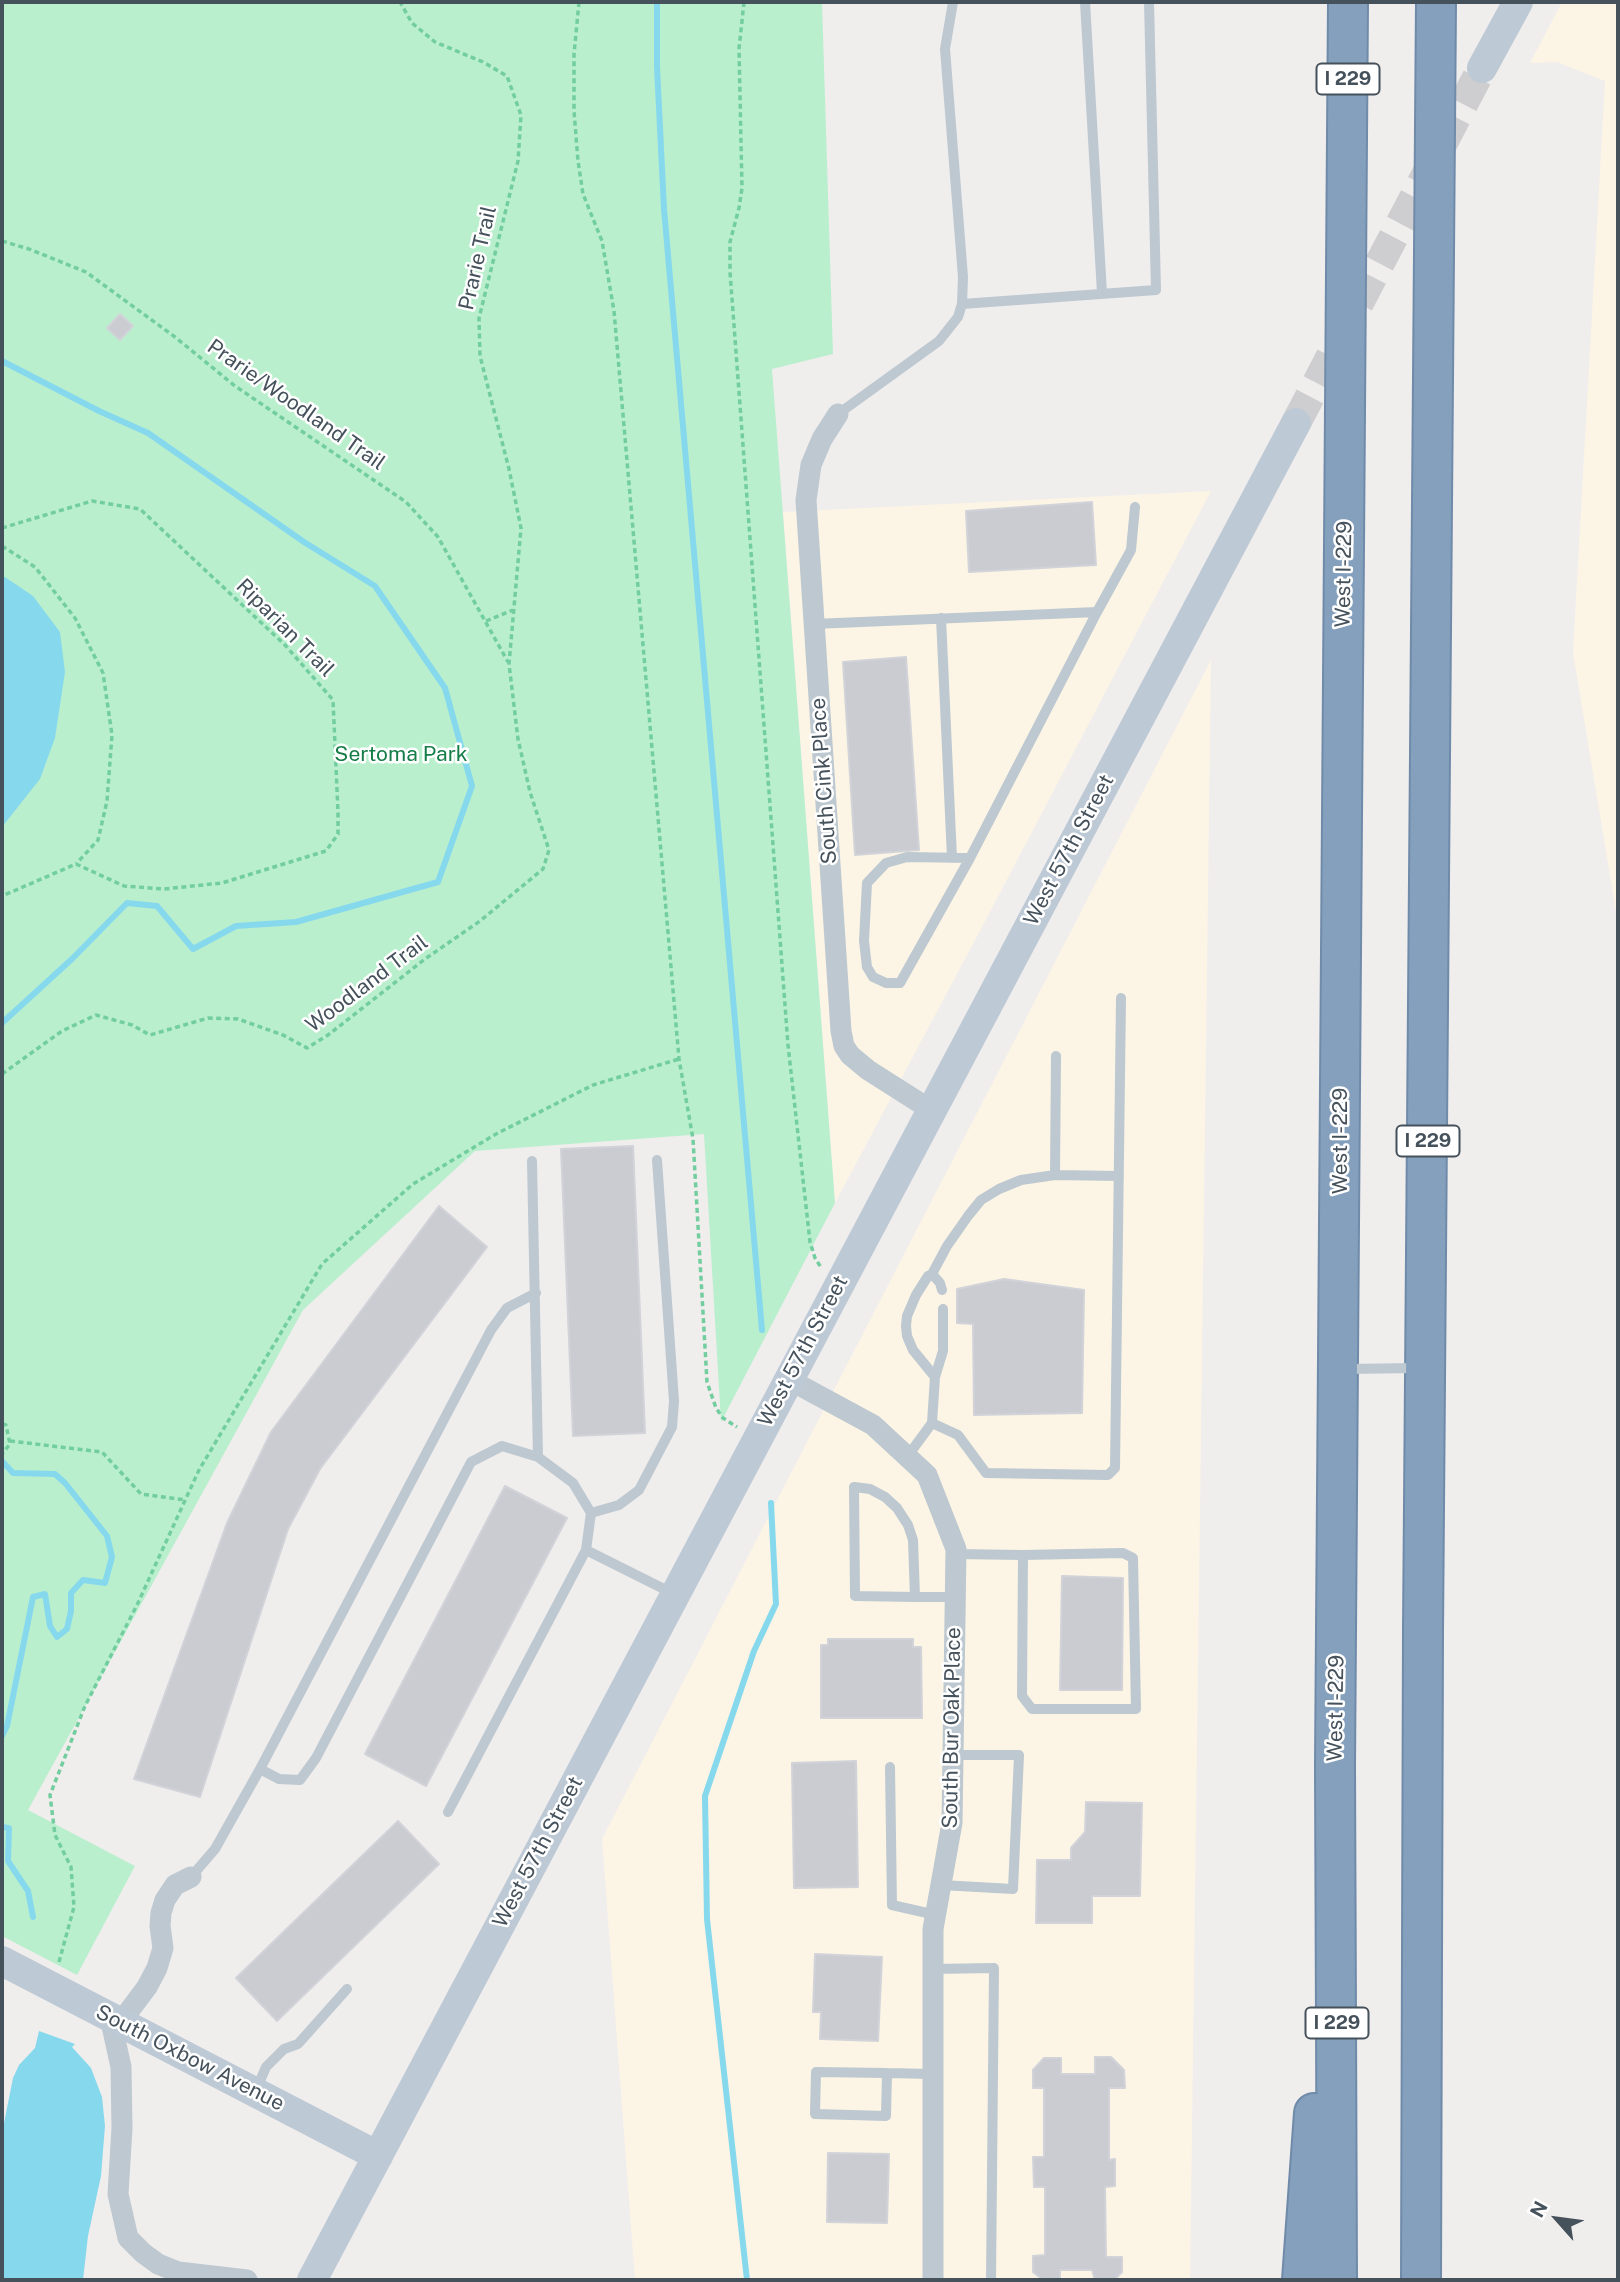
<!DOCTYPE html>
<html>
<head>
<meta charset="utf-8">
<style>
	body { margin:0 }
	#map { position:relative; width:1620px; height:2282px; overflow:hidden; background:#f0eded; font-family:"Public Sans",sans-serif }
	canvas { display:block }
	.frame { position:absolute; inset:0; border:4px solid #45515b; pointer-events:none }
	.north { position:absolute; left:1522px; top:2184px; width:70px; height:70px; -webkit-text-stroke:5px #fff; paint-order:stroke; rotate:298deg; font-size:19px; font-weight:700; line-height:28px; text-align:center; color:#45515b }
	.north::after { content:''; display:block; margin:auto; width:24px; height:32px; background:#45515b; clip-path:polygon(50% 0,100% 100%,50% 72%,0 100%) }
</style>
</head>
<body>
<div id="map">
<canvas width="1620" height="2282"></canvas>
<div class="frame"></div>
<div class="north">N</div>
</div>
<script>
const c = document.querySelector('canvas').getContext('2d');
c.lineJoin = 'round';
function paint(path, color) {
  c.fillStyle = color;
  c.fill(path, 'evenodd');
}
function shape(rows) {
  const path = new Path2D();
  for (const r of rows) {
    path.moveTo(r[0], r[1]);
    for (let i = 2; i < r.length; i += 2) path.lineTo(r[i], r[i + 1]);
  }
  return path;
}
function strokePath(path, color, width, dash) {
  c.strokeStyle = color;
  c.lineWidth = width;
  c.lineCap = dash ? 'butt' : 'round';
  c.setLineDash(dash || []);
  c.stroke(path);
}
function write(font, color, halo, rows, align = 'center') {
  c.font = font + ' "Public Sans",sans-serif';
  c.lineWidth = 5;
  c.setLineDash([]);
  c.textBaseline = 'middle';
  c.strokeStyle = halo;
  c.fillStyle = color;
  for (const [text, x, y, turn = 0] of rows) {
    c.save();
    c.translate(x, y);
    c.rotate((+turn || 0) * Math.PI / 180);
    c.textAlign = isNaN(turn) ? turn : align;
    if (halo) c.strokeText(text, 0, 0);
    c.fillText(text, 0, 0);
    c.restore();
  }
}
paint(shape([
	[1562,2,1618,2,1618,924,1573,653,1605,81,1557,62,1530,63],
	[1211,491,982,927,835,1203,783,512],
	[1211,660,1190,2280,635,2280,602,1839]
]), '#fcf5e5');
paint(shape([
	[2,2,822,2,833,354,772,369,835,1203,721,1422,704,1134,475,1151,303,1310,28,1810,135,1866,77,1975,2,1936]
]), '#baefce');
paint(shape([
	[2,575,33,596,60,632,65,672,55,738,40,779,2,827],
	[39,2031,75,2044,72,2047,91,2068,102,2097,105,2126,101,2176,88,2236,83,2280,2,2280,2,2133,13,2078,19,2065,35,2048]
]), '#86d9ed');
strokePath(shape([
	[657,2,657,67,664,209,762,1330],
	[2,361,99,411,148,433,304,542,375,586,445,688,472,786,438,882,296,922,236,926,193,949,157,906,127,903,73,958,2,1023],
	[2,1461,13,1473,55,1474,65,1483,107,1536,112,1557,105,1583,83,1580,71,1593,71,1611,67,1629,57,1637,50,1626,45,1594,33,1597,7,1726,2,1736],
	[2,1827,9,1828,8,1861,28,1891,33,1917],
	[747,2280,707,1919,705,1796,754,1651,776,1604,771,1503]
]), '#86d9ed', 6);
const building = shape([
	[120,314,133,326,120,340,107,328,120,314],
	[1092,502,1096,565,969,572,966,511,1092,502],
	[906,657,919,850,855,855,843,662,906,657],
	[633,1146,645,1433,573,1436,561,1149,633,1146],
	[439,1206,487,1247,320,1469,288,1529,200,1797,134,1779,227,1523,271,1432,439,1206],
	[1004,1279,1084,1290,1082,1413,974,1415,973,1324,957,1323,957,1289,1004,1279],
	[505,1486,567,1518,426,1786,365,1754,505,1486],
	[1062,1576,1123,1578,1122,1690,1060,1690,1062,1576],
	[828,1639,913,1639,913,1647,921,1647,922,1718,821,1718,821,1645,828,1645,828,1639],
	[856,1761,858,1887,794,1888,792,1763,856,1761],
	[1086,1802,1142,1803,1140,1896,1092,1896,1092,1923,1036,1923,1037,1860,1071,1860,1071,1848,1085,1832,1086,1802],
	[398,1821,439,1864,277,2021,236,1978,398,1821],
	[815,1954,882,1957,878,2041,820,2039,821,2012,813,2012,815,1954],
	[1095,2057,1111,2057,1124,2070,1125,2088,1109,2088,1109,2160,1115,2159,1115,2186,1105,2187,1106,2257,1122,2257,1122,2272,1114,2280,1095,2280,1092,2270,1060,2270,1060,2280,1043,2280,1033,2272,1033,2256,1045,2255,1045,2187,1034,2187,1033,2157,1044,2157,1044,2088,1033,2088,1033,2070,1044,2058,1061,2058,1061,2074,1095,2074,1095,2057],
	[828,2153,889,2154,887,2223,827,2222,828,2153]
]);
paint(building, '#caccd2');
strokePath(building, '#d1d3d9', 2);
strokePath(shape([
	[1296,423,1482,68]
]), '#ceced0', 30, [30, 15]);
const highway = shape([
	[1302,2280,1314,2113],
	[1337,2280,1335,1765,1348,2],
	[1421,2280,1423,1629,1436,2]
]);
strokePath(highway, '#6f8ba9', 42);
strokePath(shape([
	[579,2,574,54,574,111,578,161,583,194,602,241,614,311,679,1059,693,1139,707,1382,716,1408,723,1418,737,1427],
	[744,2,739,49,742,188,739,208,730,242,730,272,788,1045,810,1242,815,1258,822,1269],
	[2,241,29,249,86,272,175,337,235,386,406,502,438,537,508,662],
	[2,528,92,501,140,509,285,645,333,700,338,812,338,834,326,851,222,883,164,889,124,886,76,864,2,896],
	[2,546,35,567,75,618,103,673,112,735,107,801,98,840,76,864],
	[486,621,513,610],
	[2,1074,62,1031,96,1015,132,1025,150,1035,208,1018,238,1019,283,1035,307,1048,328,1035,425,959,480,921,543,869,549,850,530,792,518,739,509,664,521,528,509,469,480,356,479,318,518,161,521,115,507,76,483,62,435,42,412,23,400,2],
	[2,1424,6,1425,10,1444,2,1454],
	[10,1441,102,1452,141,1494,186,1500],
	[59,1962,74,1907,71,1867,55,1835,50,1795,85,1706,137,1605,199,1470,322,1264,413,1184,496,1134,593,1085,679,1059]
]), '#72cd9f', 3.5, [5, 3.5]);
strokePath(shape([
	[1085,2,1102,293],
	[962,304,1156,290,1149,2],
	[838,414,939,341,958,317,962,304,963,277,945,49,953,2],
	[1097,612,1131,550,1135,507],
	[941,618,952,858],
	[814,624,1097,612,970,858,900,983,886,983,873,977,867,967,864,941,867,883,886,863,907,857,970,858],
	[532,1161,538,1457],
	[1055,1175,1056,1056],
	[932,1274,947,1246,968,1216,981,1200,999,1189,1021,1180,1055,1175,1119,1176],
	[942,1290,940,1283,932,1274,928,1276,916,1295,907,1316,906,1326,907,1336,913,1350,935,1377,943,1351,943,1309],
	[1346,1369,1417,1368],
	[932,1423,935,1377],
	[907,1457,932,1423,958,1435,986,1473,1108,1475,1115,1468,1121,998],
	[591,1513,619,1505,639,1490,672,1427,674,1401,657,1160],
	[586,1550,674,1594],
	[956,1554,1023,1555,1022,1696,1032,1709,1136,1709,1133,1558,1123,1553,1023,1555],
	[915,1597,913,1540,908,1525,897,1508,885,1497,870,1489,854,1487,855,1596,915,1597,956,1597],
	[890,1767,892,1905,936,1915],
	[260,1769,279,1779,300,1780,316,1758,471,1462,502,1446,538,1457,573,1483,591,1513,586,1550,448,1812],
	[191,1877,215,1849,260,1769,491,1330,507,1308,536,1293],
	[941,1885,1013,1889,1019,1755,953,1755],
	[933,1969,994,1968,991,2280],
	[887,2073,886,2116,815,2114,816,2072,887,2073,933,2074],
	[256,2090,266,2067,284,2049,298,2044,347,1989]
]), '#bdc8d0', 10);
strokePath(shape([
	[838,414,822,439,811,465,806,500,841,1031,844,1046,850,1055,868,1070,931,1110],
	[788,1379,873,1425,927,1475,956,1549,952,1823,933,1929,933,2280],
	[110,2017,121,2067,122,2128,118,2194,128,2238,143,2253,158,2264,178,2272,247,2280],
	[120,2023,147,1987,157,1968,163,1948,160,1926,161,1913,165,1900,175,1885,191,1877]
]), '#bdc8d0', 21);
strokePath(shape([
	[1482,68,1518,2],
	[2,1961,378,2156],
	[312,2280,1296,423]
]), '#bdc9d5', 30);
strokePath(highway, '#84a0bd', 38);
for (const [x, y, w] of [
	[1348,79,63],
	[1428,1141,63],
	[1337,2023,63]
]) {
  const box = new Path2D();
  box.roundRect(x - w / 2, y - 15.5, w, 31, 5);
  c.fillStyle = '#fff';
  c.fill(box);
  strokePath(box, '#45515b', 2);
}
write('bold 19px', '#45515b', null, [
	["I 229",1348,79],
	["I 229",1428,1141],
	["I 229",1337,2023]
]);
write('21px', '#45515b', '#fff', [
	["Prarie Trail",478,258,-77],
	["Prarie/Woodland Trail",296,405,35],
	["West I-229",1344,574,-89],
	["Riparian Trail",285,628,45],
	["South Cink Place",824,781,-94],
	["West 57th Street",1069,850,-62],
	["Woodland Trail",367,984,-37],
	["West I-229",1341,1141,-90],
	["West 57th Street",803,1351,-62],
	["West I-229",1336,1708,-89],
	["South Bur Oak Place",952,1728,-89],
	["West 57th Street",538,1852,-62],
	["South Oxbow Avenue",190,2058,27]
]);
write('21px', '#157d47', '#fff', [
	["Sertoma Park",401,755]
]);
</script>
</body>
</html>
